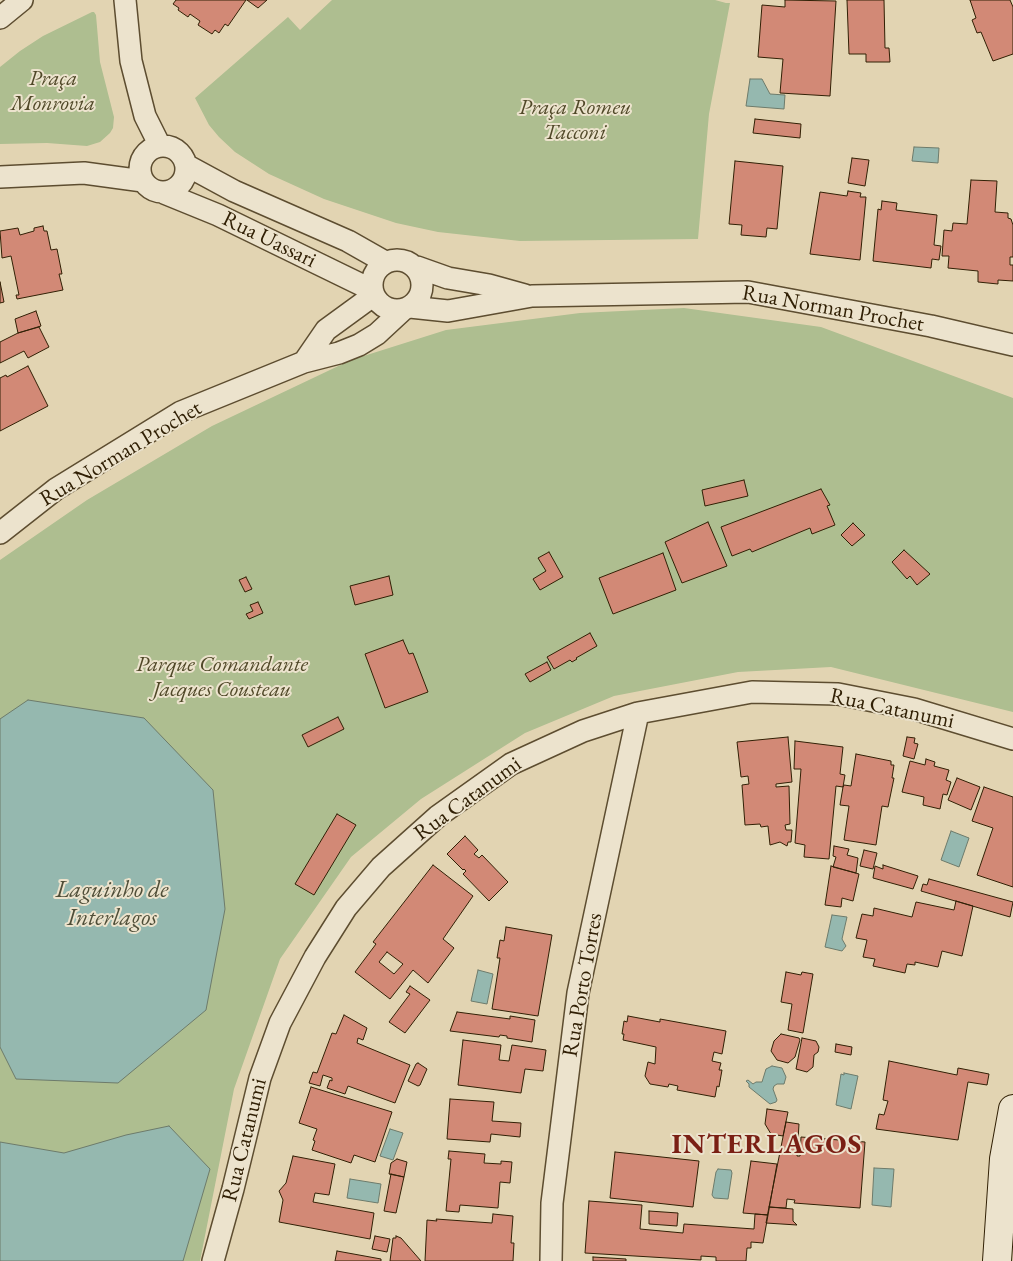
<!DOCTYPE html>
<html>
<head>
<meta charset="utf-8">
<style>
	body { margin:0 }
	canvas { display:block; background:#e2d4b2 }
</style>
</head>
<body>
<canvas width="1013" height="1261"></canvas>
<script>
const c = document.querySelector('canvas').getContext('2d');
c.lineJoin = 'round';
function paint(path, color) {
  c.fillStyle = color;
  c.fill(path, 'evenodd');
}
function shape(rows) {
  const path = new Path2D();
  for (const r of rows) {
    if (r.length === 3) {
      path.moveTo(r[0] + r[2], r[1]);
      path.arc(r[0], r[1], r[2], 0, 2 * Math.PI);
      continue;
    }
    path.moveTo(r[0], r[1]);
    for (let i = 2; i < r.length; i += 2) path.lineTo(r[i], r[i + 1]);
  }
  return path;
}
function strokePath(path, color, width, dash) {
  c.strokeStyle = color;
  c.lineWidth = width;
  c.lineCap = dash ? 'butt' : 'round';
  c.setLineDash(dash || []);
  c.stroke(path);
}
function write(font, color, halo, rows, align = 'center') {
  c.font = font + ' "EB Garamond",serif';
  c.lineWidth = 4;
  c.setLineDash([]);
  c.textBaseline = 'middle';
  c.strokeStyle = halo;
  c.fillStyle = color;
  for (const [text, x, y, turn = 0] of rows) {
    c.save();
    c.translate(x, y);
    c.rotate((+turn || 0) * Math.PI / 180);
    c.textAlign = isNaN(turn) ? turn : align;
    if (halo) c.strokeText(text, 0, 0);
    c.fillText(text, 0, 0);
    c.restore();
  }
}
paint(shape([
	[332,0,715,0,726,3,730,3,709,114,698,239,520,241,438,232,396,223,324,199,269,174,235,152,219,137,209,125,195,98,288,17,300,30],
	[92,12,94,12,96,15,100,62,114,117,113,128,110,133,100,142,87,146,47,143,0,144,0,67,20,51,43,36],
	[684,308,821,327,1013,398,1013,712,831,667,738,672,614,696,525,733,421,799,351,857,280,959,234,1089,200,1261,0,1261,0,560,87,500,212,426,351,360,446,330,580,313]
]), '#aebe90');
const water = shape([
	[750,79,762,79,770,94,785,95,784,109,746,106,750,79],
	[914,147,939,148,938,163,912,161,914,147],
	[28,700,144,718,213,790,225,909,206,1010,118,1083,16,1079,0,1047,0,719,28,700],
	[951,831,969,838,959,867,941,860,951,831],
	[832,915,847,917,842,939,846,946,842,951,825,947,832,915],
	[478,970,493,974,487,1004,471,1001,478,970],
	[772,1066,782,1068,786,1077,784,1084,777,1084,774,1086,773,1089,777,1100,776,1102,770,1104,749,1087,749,1084,746,1081,748,1080,753,1084,756,1082,762,1082,766,1069,772,1066],
	[844,1073,858,1076,851,1109,836,1105,841,1074,844,1075,844,1073],
	[169,1126,210,1169,183,1261,0,1261,0,1142,64,1153,126,1135,169,1126],
	[390,1129,403,1133,393,1160,380,1156,390,1129],
	[874,1168,894,1169,891,1207,872,1205,874,1168],
	[718,1169,731,1170,732,1173,728,1199,714,1198,712,1195,716,1172,718,1169],
	[350,1179,381,1184,378,1203,347,1198,350,1179]
]);
paint(water, '#95b8af');
strokePath(water, '#6d7b6b', 1);
const building = shape([
	[176,0,246,0,228,26,225,24,219,33,215,30,212,34,198,25,200,21,190,14,188,17,178,10,179,8,173,4,176,0],
	[247,0,267,0,258,8,247,0],
	[785,0,836,1,830,96,780,93,783,59,758,57,762,5,785,7,785,0],
	[847,0,884,0,885,48,889,48,890,62,866,62,866,54,849,54,847,0],
	[970,0,1010,0,1013,7,1013,54,993,61,981,32,977,33,972,20,976,18,970,0],
	[755,119,801,124,800,138,753,133,755,119],
	[852,158,869,160,865,186,848,183,852,158],
	[735,161,783,166,777,229,767,228,766,237,741,235,742,225,729,224,735,161],
	[971,180,997,181,995,212,1008,213,1008,218,1011,219,1013,225,1013,257,1010,257,1010,265,1013,265,1013,281,998,280,998,284,978,282,978,271,948,268,949,256,942,256,944,230,952,231,953,223,967,224,971,180],
	[848,191,861,193,860,197,866,197,860,260,810,254,820,192,847,196,848,191],
	[882,201,897,203,896,210,937,215,934,245,941,246,939,260,932,259,931,268,873,261,878,209,881,210,882,201],
	[43,226,44,231,47,231,51,250,57,249,62,274,59,274,63,290,17,299,16,295,19,295,11,256,2,258,0,231,18,228,20,235,34,231,34,228,43,226],
	[0,282,4,302,0,303,0,282],
	[36,311,41,326,18,333,15,319,36,311],
	[39,327,49,347,28,358,24,351,0,363,0,342,18,333,39,327],
	[28,366,48,406,0,431,0,378,6,375,7,377,28,366],
	[744,480,748,496,705,506,702,490,744,480],
	[821,489,830,505,827,506,835,525,812,534,810,528,752,552,750,549,732,556,721,527,821,489],
	[708,522,727,566,682,583,665,542,708,522],
	[853,523,865,535,852,546,841,535,853,523],
	[904,550,930,574,917,585,910,576,907,579,892,562,904,550],
	[549,552,563,577,540,590,533,579,546,571,538,558,549,552],
	[663,553,676,590,613,614,599,578,663,553],
	[389,576,393,595,355,605,350,586,389,576],
	[246,577,252,589,245,592,239,580,246,577],
	[258,602,263,613,249,619,246,614,253,611,250,605,258,602],
	[590,633,597,646,576,658,577,659,572,662,570,660,554,669,547,657,590,633],
	[403,640,409,654,413,653,428,692,385,708,365,654,403,640],
	[547,662,551,670,530,682,525,674,547,662],
	[338,717,344,729,308,747,302,735,338,717],
	[788,737,792,782,776,784,776,787,789,786,790,824,785,825,786,830,792,830,791,842,788,842,787,846,780,842,770,845,768,826,761,827,760,824,745,825,742,785,749,784,748,776,741,777,737,742,788,737],
	[907,737,915,738,914,743,918,744,914,759,903,756,907,737],
	[795,741,843,747,840,774,845,775,843,787,836,786,829,859,804,857,805,845,795,843,801,769,794,769,795,741],
	[856,754,891,761,891,765,894,765,892,778,894,778,888,807,882,806,876,845,844,840,849,806,840,805,843,787,844,785,851,786,856,754],
	[926,759,935,762,934,766,949,770,946,780,951,782,947,795,943,794,940,809,923,805,924,797,902,792,910,761,925,765,926,759],
	[957,778,980,787,971,810,948,800,957,778],
	[984,787,1013,797,1013,887,977,875,993,828,972,821,984,787],
	[337,814,356,825,314,895,295,884,337,814],
	[465,836,478,850,474,854,479,858,482,855,508,882,489,901,463,874,466,871,464,869,463,870,447,854,465,836],
	[834,846,849,849,847,855,858,858,856,873,833,867,836,857,833,856,834,846],
	[864,850,877,853,873,869,860,866,864,850],
	[433,865,473,896,443,939,454,948,428,983,413,970,390,999,355,972,376,944,373,942,433,865],
	[387,952,403,964,394,974,379,962,387,952],
	[883,865,918,876,913,889,873,878,875,866,883,869,883,865],
	[831,866,859,874,853,901,842,898,841,907,825,905,831,866],
	[929,879,1013,902,1010,917,921,891,923,884,927,885,929,879],
	[956,901,973,906,962,956,942,951,938,967,915,962,915,965,907,964,905,973,873,966,875,959,863,957,867,940,856,938,862,914,873,916,874,908,912,917,916,902,954,910,956,901],
	[506,927,552,935,538,1016,492,1009,500,958,497,958,500,940,504,941,506,927],
	[786,972,801,975,802,972,813,974,803,1033,788,1030,792,1004,781,1002,786,972],
	[410,986,430,1000,405,1033,389,1022,410,994,406,992,410,986],
	[457,1012,510,1019,510,1016,535,1020,532,1042,507,1038,507,1036,500,1035,499,1037,450,1031,457,1012],
	[344,1015,367,1028,363,1040,358,1038,357,1043,410,1065,395,1103,348,1086,345,1094,327,1088,330,1080,332,1081,332,1078,323,1075,320,1086,309,1083,313,1072,317,1073,332,1033,336,1034,344,1015],
	[628,1016,660,1022,660,1019,726,1031,722,1054,714,1052,712,1061,721,1063,719,1070,722,1070,719,1087,717,1086,715,1097,677,1090,678,1086,669,1084,668,1087,650,1084,645,1076,648,1062,655,1064,656,1047,623,1040,624,1034,622,1034,624,1021,627,1022,628,1016],
	[781,1034,799,1038,800,1040,795,1057,788,1063,777,1060,771,1051,774,1041,781,1034],
	[802,1038,816,1041,819,1047,818,1052,814,1055,813,1067,807,1072,796,1069,802,1038],
	[463,1040,501,1045,499,1060,509,1061,512,1045,546,1050,543,1071,525,1069,521,1093,458,1085,463,1040],
	[836,1044,852,1047,851,1055,835,1052,836,1044],
	[889,1061,957,1075,958,1068,989,1074,987,1085,968,1082,958,1140,876,1129,879,1114,884,1115,888,1101,883,1100,889,1061],
	[418,1063,427,1069,420,1085,418,1086,408,1081,416,1064,418,1063],
	[311,1087,392,1112,375,1162,354,1155,351,1163,312,1150,315,1141,313,1140,317,1129,299,1123,311,1087],
	[450,1099,494,1102,492,1121,521,1123,520,1137,491,1134,490,1142,447,1139,450,1099],
	[767,1109,788,1112,783,1136,771,1134,765,1124,767,1109],
	[786,1122,799,1124,797,1156,800,1156,801,1137,865,1142,860,1208,794,1203,795,1200,787,1199,786,1208,769,1207,786,1122],
	[449,1151,485,1154,484,1163,501,1164,501,1161,512,1162,510,1183,500,1182,498,1208,460,1205,459,1212,446,1211,451,1159,448,1159,449,1151],
	[615,1152,699,1161,693,1207,610,1198,615,1152],
	[293,1156,335,1164,329,1195,315,1193,313,1202,374,1213,370,1239,279,1222,283,1200,279,1191,286,1183,293,1156],
	[397,1159,407,1162,404,1177,389,1174,391,1163,397,1159],
	[751,1161,777,1164,768,1215,743,1213,751,1161],
	[391,1174,404,1177,396,1213,384,1211,391,1174],
	[589,1201,642,1205,640,1229,683,1233,684,1224,754,1229,755,1214,768,1215,763,1243,751,1242,751,1248,747,1248,746,1261,716,1261,716,1257,701,1256,701,1260,585,1253,589,1201],
	[769,1207,793,1209,793,1221,797,1225,766,1223,769,1207],
	[649,1211,678,1213,677,1226,649,1224,649,1211],
	[493,1214,513,1216,511,1243,514,1243,513,1261,425,1261,427,1220,437,1221,436,1219,492,1223,493,1214],
	[375,1236,390,1239,387,1252,372,1249,375,1236],
	[396,1236,401,1238,421,1261,390,1261,393,1238,396,1238,396,1236],
	[337,1251,381,1259,381,1261,335,1261,337,1251],
	[593,1257,626,1259,626,1261,593,1261,593,1257]
]);
paint(building, '#d28976');
strokePath(building, '#312005', 1);
const street = shape([
	[125,0,131,61,145,116,160,146],
	[0,18,22,0],
	[163,169,23],
	[186,165,234,191,348,241,385,262],
	[0,177,84,173,143,181],
	[164,193,218,215,372,290],
	[397,285,25],
	[417,267,448,278,489,285,525,295],
	[410,307,448,311,532,296,748,292,931,326,1013,345],
	[304,362,326,330,374,295],
	[0,533,56,489,181,412,304,362,339,353,359,345,377,334,404,309],
	[213,1261,233,1189,260,1078,280,1023,315,957,346,908,381,867,438,816,511,764,583,731,638,713,752,692,838,694,914,709,1013,739],
	[551,1261,552,1203,578,993,638,713]
]);
const secondary = shape([
	[997,1261,1004,1159,1013,1109]
]);
strokePath(street, '#5d4d30', 24);
strokePath(secondary, '#312005', 30);
strokePath(street, '#ece3cd', 21);
strokePath(secondary, '#ece3cd', 28);
write('italic 22px', '#504828', '#ece3cd', [
	["Praça",53,79],
	["Monrovia",53,104],
	["Praça Romeu",575,108],
	["Tacconi",575,133],
	["Parque Comandante",222,665],
	["Jacques Cousteau",222,690]
]);
write('22px', '#312005', '#ece3cd', [
	["Rua Uassari",269,240,26],
	["Rua Norman Prochet",833,309,10],
	["Rua Norman Prochet",121,454,-31],
	["Rua Catanumi",892,709,12],
	["Rua Catanumi",468,799,-36],
	["Rua Porto Torres",583,985,-80],
	["Rua Catanumi",245,1140,-76]
]);
write('italic 24px', '#4f4e38', '#ece3cd', [
	["Laguinho de",112,890],
	["Interlagos",112,918]
]);
c.letterSpacing = '1px';
write('bold 28px', '#7a1f14', '#ece3cd', [
	["INTERLAGOS",767,1145]
]);
c.letterSpacing = '0px';
</script>
</body>
</html>
